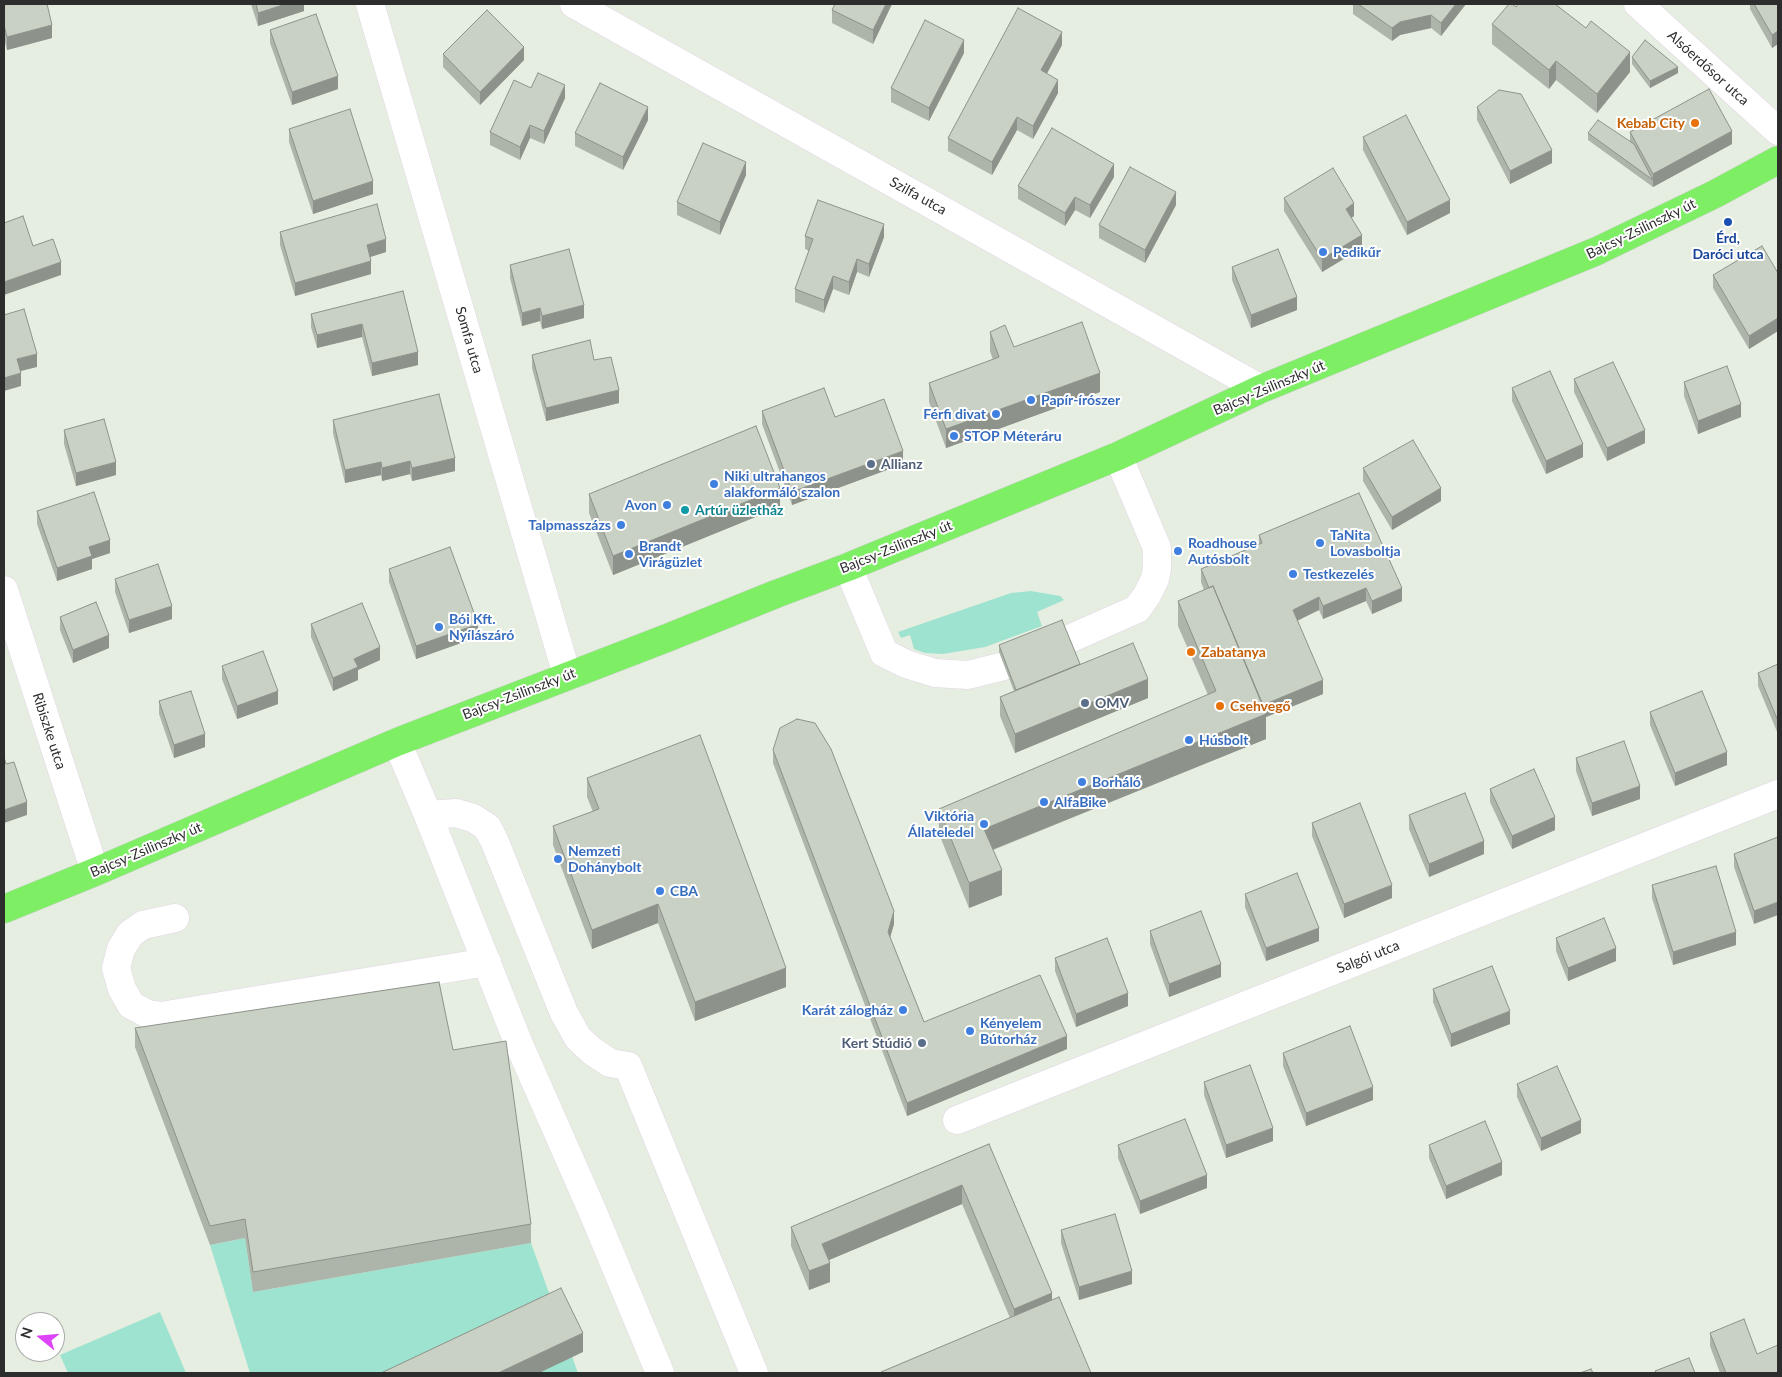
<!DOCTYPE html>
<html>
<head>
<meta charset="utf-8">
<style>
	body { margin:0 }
	#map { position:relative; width:1782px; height:1377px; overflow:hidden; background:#e5eee0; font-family:Lato,sans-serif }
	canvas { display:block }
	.frame { position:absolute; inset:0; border:5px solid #2d2d2d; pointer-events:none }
	.north { position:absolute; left:15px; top:1312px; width:50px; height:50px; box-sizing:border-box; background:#fff; border:1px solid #ababab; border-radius:50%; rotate:287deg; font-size:14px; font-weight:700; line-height:20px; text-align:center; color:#2d2d2d }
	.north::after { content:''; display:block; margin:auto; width:18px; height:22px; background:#de44f7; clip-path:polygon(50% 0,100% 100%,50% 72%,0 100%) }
</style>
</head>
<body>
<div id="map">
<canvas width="1782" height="1377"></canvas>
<div class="frame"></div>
<div class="north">N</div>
</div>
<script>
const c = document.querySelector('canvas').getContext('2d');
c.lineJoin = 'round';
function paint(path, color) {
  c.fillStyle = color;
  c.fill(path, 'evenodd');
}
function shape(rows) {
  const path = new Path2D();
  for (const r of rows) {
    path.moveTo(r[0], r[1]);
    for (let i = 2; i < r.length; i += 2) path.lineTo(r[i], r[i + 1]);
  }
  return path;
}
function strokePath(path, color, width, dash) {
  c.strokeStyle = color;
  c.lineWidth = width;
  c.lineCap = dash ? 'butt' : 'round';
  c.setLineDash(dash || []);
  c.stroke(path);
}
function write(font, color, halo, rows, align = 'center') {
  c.font = font + ' Lato,sans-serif';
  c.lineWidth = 4;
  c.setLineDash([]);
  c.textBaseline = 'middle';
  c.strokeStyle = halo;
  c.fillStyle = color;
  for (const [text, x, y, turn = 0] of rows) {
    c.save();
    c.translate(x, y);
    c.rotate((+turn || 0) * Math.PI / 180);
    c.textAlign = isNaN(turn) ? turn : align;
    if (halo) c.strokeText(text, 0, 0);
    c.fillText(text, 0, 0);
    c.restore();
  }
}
paint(shape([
	[1031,591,1060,596,1064,600,1037,612,1042,626,985,647,943,654,925,653,914,649,910,635,901,638,898,632,1011,593],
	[245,1238,253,1292,531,1243,578,1373,250,1373,210,1245],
	[160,1312,186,1373,68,1373,60,1355]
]), '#9ee3cf');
const minor = shape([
	[370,4,567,675],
	[574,4,1261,389],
	[1638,4,1778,131],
	[848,567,884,653,906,664,935,673,968,675,1004,666],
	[4,590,95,872],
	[1067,640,1137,609,1147,595,1155,579,1157,568,1157,548,1118,456],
	[397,742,428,815,518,1042,592,1210,660,1373],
	[428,815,456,813,473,818,487,827,494,840,564,1013,578,1038,592,1051,610,1063,628,1066,754,1373],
	[175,918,143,925,130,934,121,949,116,968,122,989,131,1005,148,1014,161,1016,487,962],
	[957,1120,1778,794]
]);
const major = shape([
	[4,909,95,872,397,742,667,638,776,594,848,567,1118,456,1261,389,1597,251,1715,194,1778,160]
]);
strokePath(minor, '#e3d5e5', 29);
strokePath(major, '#d1d1d1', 29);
strokePath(minor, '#fff', 28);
strokePath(major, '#7eef64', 28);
paint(shape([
	[251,4,304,4,304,11,258,26],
	[892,4,873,44,832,23,832,10],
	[1353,4,1466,4,1441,36,1431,28,1400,35,1392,41,1353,14],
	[1750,4,1778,4,1778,44,1772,48,1750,9],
	[4,5,52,38,7,50,4,38],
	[1516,7,1630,72,1597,113,1556,80,1549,89,1492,44,1492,24],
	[270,30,338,89,292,105,270,43],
	[1062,45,1047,74,1058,93,1033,139,1017,130,992,175,948,151,948,138],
	[964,53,929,121,891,102,891,88],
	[443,54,524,60,480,105,443,67],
	[1632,57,1678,73,1650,88,1632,64],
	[531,88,565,98,544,144,530,138,520,160,490,145,490,132],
	[1477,107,1552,163,1510,184,1477,120],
	[648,120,623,170,575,146,575,133],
	[289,129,373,194,313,214,289,142],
	[1630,132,1732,144,1653,187,1588,140,1588,133,1630,142],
	[1363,137,1450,213,1407,235,1363,150],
	[746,175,720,235,677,215,677,202],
	[1114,177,1090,218,1075,210,1065,226,1018,199,1018,186],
	[1284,198,1354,216,1351,218,1362,248,1322,272,1284,211],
	[1176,205,1145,263,1099,238,1099,225],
	[280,232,386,252,370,257,371,274,295,296,280,245],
	[805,236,884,237,869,277,857,272,849,295,833,289,824,313,795,302,795,289,809,251,805,249],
	[510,265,584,318,542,329,540,321,522,326,510,278],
	[1232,267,1297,310,1251,328,1232,280],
	[1778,273,1778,331,1749,349,1713,288,1713,275],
	[403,291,418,365,372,376,362,337,317,348,311,327,311,314],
	[990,332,1014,347,1100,392,946,448,929,402,929,383,993,360,990,351],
	[532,355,594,360,619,403,546,421,532,368],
	[1574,379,1645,443,1607,461,1574,392],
	[1684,382,1741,417,1698,434,1684,396],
	[1512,388,1583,457,1546,474,1512,401],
	[762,411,903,464,792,505,762,424],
	[333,420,455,471,412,481,410,474,382,481,381,475,345,483,333,433],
	[64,430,116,475,76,486,64,444],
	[1363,468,1441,501,1392,530,1363,481],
	[589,494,780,507,613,575,589,513],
	[37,511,110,553,92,559,92,569,57,581,37,524],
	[1259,535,1402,601,1372,614,1366,601,1323,619,1319,610,1297,620,1323,694,1266,717,1266,739,993,850,1002,895,969,908,939,834,939,809,1208,695,1178,626,1178,601,1204,590,1201,582,1201,569,1259,544],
	[389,569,478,637,416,659,389,582],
	[115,579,172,619,129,633,115,592],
	[60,617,109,648,73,663,60,630],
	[311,624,380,660,358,670,358,680,333,691,311,637],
	[999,645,1080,664,1148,698,1015,753,1000,716,1000,697,1014,691,999,652],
	[1778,664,1778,734,1758,686,1758,673],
	[222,666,278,704,237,719,222,679],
	[159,701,205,747,174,758,159,714],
	[1650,712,1727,765,1675,786,1650,725],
	[773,750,894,924,890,937,924,1022,1067,1049,907,1116,773,763],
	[1576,758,1640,799,1592,816,1576,771],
	[587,778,786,987,695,1021,658,923,592,949,553,845,553,826,593,812,587,797],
	[1490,789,1555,830,1512,849,1490,802],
	[1409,815,1484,854,1429,877,1409,829],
	[1312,823,1392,898,1344,918,1312,836],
	[1778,837,1754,924,1734,867,1734,854],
	[1652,885,1736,945,1673,965,1652,898],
	[1245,894,1319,941,1266,961,1245,907],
	[1150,931,1221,977,1169,997,1150,944],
	[1556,938,1616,961,1568,981,1556,951],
	[1055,958,1128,1006,1076,1027,1055,971],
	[1433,989,1510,1024,1451,1047,1433,1002],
	[135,1028,453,1050,531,1224,531,1243,253,1292,245,1238,210,1245,135,1047],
	[1283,1053,1373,1100,1306,1126,1283,1066],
	[1204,1082,1273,1141,1226,1158,1204,1095],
	[1517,1084,1581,1133,1541,1151,1517,1097],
	[989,1144,1052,1300,1091,1373,881,1373,881,1372,1010,1318,962,1204,829,1260,830,1282,809,1290,791,1246,791,1227],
	[1118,1145,1207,1188,1140,1214,1118,1158],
	[1429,1145,1502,1175,1446,1199,1429,1158],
	[1061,1230,1132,1284,1079,1300,1061,1243],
	[1710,1333,1757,1354,1778,1373,1720,1373,1710,1346]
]), '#adb4a9');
paint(shape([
	[286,4,304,4,304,11,258,26,258,13],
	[886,4,892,4,873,44,873,30],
	[1456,4,1466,4,1441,36,1441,23],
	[1431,15,1431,28,1400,35,1392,41,1392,28,1400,22],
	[52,25,52,38,7,50,7,37],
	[1778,31,1778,44,1772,48,1772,35],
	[1062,32,1062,45,1041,84,1041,70],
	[964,40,964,53,929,121,929,108],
	[524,47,524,60,480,105,480,92],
	[1630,52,1630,72,1597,113,1597,94],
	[1556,61,1556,80,1549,89,1549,70],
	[1678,67,1678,73,1650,88,1650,81],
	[338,76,338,89,292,105,292,92],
	[1058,80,1058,93,1033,139,1033,126],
	[565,85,565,98,544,144,544,131],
	[648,107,648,120,623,170,623,157],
	[1017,117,1017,130,992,175,992,162],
	[530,125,530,138,520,160,520,147],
	[1732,131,1732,144,1653,187,1653,174],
	[1552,150,1552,163,1510,184,1510,171],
	[746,162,746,175,720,235,720,222],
	[1114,164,1114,177,1090,218,1090,205],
	[373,181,373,194,313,214,313,201],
	[1176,192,1176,205,1145,263,1145,250],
	[1075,197,1075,210,1065,226,1065,213],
	[1450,200,1450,213,1407,235,1407,222],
	[1354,203,1354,216,1346,222,1346,209],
	[884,224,884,237,869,277,869,264],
	[1362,235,1362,248,1322,272,1322,259],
	[386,239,386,252,367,258,367,245],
	[857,259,857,272,849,295,849,282],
	[371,261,371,274,295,296,295,283],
	[61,262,61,275,4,295,4,282],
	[833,276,833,289,824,313,824,300],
	[1297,297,1297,310,1251,328,1251,315],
	[584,305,584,318,542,329,542,316],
	[540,308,540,321,522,326,522,313],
	[1778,318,1778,331,1749,349,1749,336],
	[362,324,362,337,317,348,317,335],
	[418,352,418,365,372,376,372,363],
	[37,354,37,367,17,372,17,359],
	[21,373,21,386,4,391,4,378],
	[1100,373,1100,392,946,448,946,429],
	[619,390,619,403,546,421,546,408],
	[1741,404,1741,417,1698,434,1698,421],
	[1645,430,1645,443,1607,461,1607,448],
	[1583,444,1583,457,1546,474,1546,461],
	[903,451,903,464,792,505,792,492],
	[455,458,455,471,412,481,412,468],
	[410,461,410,474,382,481,382,468],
	[116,462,116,475,76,486,76,473],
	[381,462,381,475,345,483,345,470],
	[780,488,780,507,613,575,613,556],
	[1441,488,1441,501,1392,530,1392,517],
	[110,540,110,553,92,559,92,569,57,581,57,568,89,547],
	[1366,588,1366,601,1323,619,1323,606],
	[1402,588,1402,601,1372,614,1372,601],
	[1319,597,1319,610,1293,623,1293,610],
	[172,606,172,619,129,633,129,620],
	[478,624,478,637,416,659,416,646],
	[109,635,109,648,73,663,73,650],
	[380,647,380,660,358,670,358,680,333,691,333,678,354,659],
	[1148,679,1148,698,1015,753,1015,734],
	[1323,680,1323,694,1266,717,1266,739,984,853,984,829,1259,707],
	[278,691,278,704,237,719,237,706],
	[205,734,205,747,174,758,174,745],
	[1727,752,1727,765,1675,786,1675,773],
	[1640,786,1640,799,1592,816,1592,803],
	[27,802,27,815,4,823,4,810],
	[1555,817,1555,830,1512,849,1512,836],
	[1484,841,1484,854,1429,877,1429,864],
	[1002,870,1002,895,969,908,969,883],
	[1392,885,1392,898,1344,918,1344,904],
	[1778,902,1778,915,1754,924,1754,911],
	[658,904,658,923,592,949,592,930],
	[894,911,894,924,888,945,888,932],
	[1319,928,1319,941,1266,961,1266,948],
	[1736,932,1736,945,1673,965,1673,952],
	[1616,948,1616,961,1568,981,1568,968],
	[1221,964,1221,977,1169,997,1169,984],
	[786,968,786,987,695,1021,695,1002],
	[1128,993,1128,1006,1076,1027,1076,1014],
	[1510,1011,1510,1024,1451,1047,1451,1034],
	[1067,1036,1067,1049,907,1116,907,1103],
	[1373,1087,1373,1100,1306,1126,1306,1113],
	[1581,1120,1581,1133,1541,1151,1541,1138],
	[1273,1128,1273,1141,1226,1158,1226,1145],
	[1502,1162,1502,1175,1446,1199,1446,1186],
	[1207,1175,1207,1188,1140,1214,1140,1201],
	[962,1185,962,1204,822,1263,822,1244],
	[830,1263,830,1282,809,1290,809,1271],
	[1132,1271,1132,1284,1079,1300,1079,1287],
	[1052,1293,1052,1312,1014,1328,1014,1309],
	[583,1333,583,1352,539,1373,498,1373]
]), '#8d928a');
const building = shape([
	[10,4,47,4,52,25,7,37,4,25,4,5,10,4],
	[256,4,286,4,258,13,256,4],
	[835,4,886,4,873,30,832,10,835,4],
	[1358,4,1456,4,1441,23,1431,15,1400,22,1392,28,1358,4],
	[1509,4,1512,4,1516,7,1518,4,1555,4,1586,28,1591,21,1630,52,1597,94,1556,61,1549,70,1492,24,1509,4],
	[1754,4,1778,4,1778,31,1772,35,1754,4],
	[1018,8,1062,32,1041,70,1058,80,1033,126,1017,117,992,162,948,138,1018,8],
	[487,10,524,47,480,92,443,54,487,10],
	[316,14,338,76,292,92,270,30,316,14],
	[925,20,964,40,929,108,891,88,925,20],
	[1645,40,1678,67,1650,81,1632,57,1645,40],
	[538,73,565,85,544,131,530,125,520,147,490,132,514,80,531,88,538,73],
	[600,83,648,107,623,157,575,133,600,83],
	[1709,89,1732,131,1653,174,1630,132,1709,89],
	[1499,90,1521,94,1552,150,1510,171,1477,107,1499,90],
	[350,109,373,181,313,201,289,129,350,109],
	[1406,115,1450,200,1407,222,1363,137,1406,115],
	[1598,120,1634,144,1653,180,1588,133,1598,120],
	[1052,128,1114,164,1090,205,1075,197,1065,213,1018,186,1052,128],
	[703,143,746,162,720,222,677,202,703,143],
	[1130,167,1176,192,1145,250,1099,225,1130,167],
	[1333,168,1354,203,1346,209,1362,235,1322,259,1284,198,1333,168],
	[818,200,884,224,869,264,857,259,849,282,833,276,824,300,795,289,813,239,805,236,818,200],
	[377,204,386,239,367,245,371,261,295,283,280,232,377,204],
	[23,216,33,246,53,239,61,262,4,282,4,223,23,216],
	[1762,246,1778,273,1778,318,1749,336,1713,275,1762,246],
	[569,249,584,305,542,316,540,308,522,313,510,265,569,249],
	[1278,249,1297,297,1251,315,1232,267,1278,249],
	[403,291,418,352,372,363,362,324,317,335,311,314,403,291],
	[24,309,37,354,17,359,21,373,4,378,4,315,24,309],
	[1082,322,1100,373,946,429,929,383,999,357,990,332,1005,325,1014,347,1082,322],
	[590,340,594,360,611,357,619,390,546,408,532,355,590,340],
	[1613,362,1645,430,1607,448,1574,379,1613,362],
	[1727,366,1741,404,1698,421,1684,382,1727,366],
	[1550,371,1583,444,1546,461,1512,388,1550,371],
	[824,388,835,417,884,399,903,451,792,492,762,411,824,388],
	[439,394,455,458,412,468,410,461,382,468,381,462,345,470,333,420,439,394],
	[104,419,116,462,76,473,64,430,104,419],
	[756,426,780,488,613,556,589,494,756,426],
	[1413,440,1441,488,1392,517,1363,468,1413,440],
	[94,492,110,540,89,547,92,556,57,568,37,511,94,492],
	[1359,493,1402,588,1372,601,1366,588,1323,606,1319,597,1293,610,1323,680,1263,705,1213,586,1209,588,1201,569,1262,543,1259,535,1359,493],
	[450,547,478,624,416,646,389,569,450,547],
	[158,564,172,606,129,620,115,579,158,564],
	[1213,586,1266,714,984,829,1002,870,969,883,939,809,1216,691,1178,601,1213,586],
	[96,602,109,635,73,650,60,617,96,602],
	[362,603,380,647,354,659,358,667,333,678,311,624,362,603],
	[1062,620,1080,664,1016,690,999,645,1062,620],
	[1133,643,1148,679,1015,734,1000,697,1133,643],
	[263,651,278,691,237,706,222,666,263,651],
	[1778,664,1778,721,1758,673,1778,664],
	[191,691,205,734,174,745,159,701,191,691],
	[1702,691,1727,752,1675,773,1650,712,1702,691],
	[797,719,815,723,831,749,894,911,888,932,924,1022,1040,975,1067,1036,907,1103,773,750,780,728,797,719],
	[700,735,786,968,695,1002,658,904,592,930,553,826,599,809,587,778,700,735],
	[1624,741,1640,786,1592,803,1576,758,1624,741],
	[4,757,6,764,14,762,27,802,4,810,4,757],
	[1534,769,1555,817,1512,836,1490,789,1534,769],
	[1465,793,1484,841,1429,864,1409,815,1465,793],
	[1360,803,1392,885,1344,904,1312,823,1360,803],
	[1778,837,1778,902,1754,911,1734,854,1778,837],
	[1716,866,1736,932,1673,952,1652,885,1716,866],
	[1297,873,1319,928,1266,948,1245,894,1297,873],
	[1201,911,1221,964,1169,984,1150,931,1201,911],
	[1604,918,1616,948,1568,968,1556,938,1604,918],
	[1107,938,1128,993,1076,1014,1055,958,1107,938],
	[1492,966,1510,1011,1451,1034,1433,989,1492,966],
	[439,982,453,1050,506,1041,531,1224,253,1272,245,1219,210,1226,135,1028,439,982],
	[1350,1026,1373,1087,1306,1113,1283,1053,1350,1026],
	[1250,1065,1273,1128,1226,1145,1204,1082,1250,1065],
	[1557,1066,1581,1120,1541,1138,1517,1084,1557,1066],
	[1185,1119,1207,1175,1140,1201,1118,1145,1185,1119],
	[1485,1121,1502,1162,1446,1186,1429,1145,1485,1121],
	[989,1144,1052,1293,1014,1309,962,1185,822,1244,830,1263,809,1271,791,1227,989,1144],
	[1115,1214,1132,1271,1079,1287,1061,1230,1115,1214],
	[561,1288,583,1333,498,1373,381,1373,561,1288],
	[1059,1297,1091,1373,881,1373,881,1372,1059,1297],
	[1744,1319,1757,1354,1778,1345,1778,1373,1726,1373,1710,1333,1744,1319],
	[1689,1358,1695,1373,1656,1373,1655,1371,1689,1358],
	[1591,1369,1593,1373,1580,1373,1591,1369]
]);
paint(building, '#c9d1c5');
strokePath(building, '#8d928a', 1);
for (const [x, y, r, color] of [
	[1695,123,5,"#e8710a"],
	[1728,222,5,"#1a4fb4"],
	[1323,252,5,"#3f7fe0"],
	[1031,400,5,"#3f7fe0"],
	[996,414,5,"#3f7fe0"],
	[954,436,5,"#3f7fe0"],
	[871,464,5,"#5c6f8a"],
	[714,484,5,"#3f7fe0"],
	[667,505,5,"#3f7fe0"],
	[685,510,5,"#0f9aa8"],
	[621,525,5,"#3f7fe0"],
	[1320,543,5,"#3f7fe0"],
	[1178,551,5,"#3f7fe0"],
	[629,554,5,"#3f7fe0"],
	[1293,574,5,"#3f7fe0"],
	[439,627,5,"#3f7fe0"],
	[1191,652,5,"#e8710a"],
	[1085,703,5,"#5c6f8a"],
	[1220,706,5,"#e8710a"],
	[1189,740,5,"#3f7fe0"],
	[1082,782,5,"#3f7fe0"],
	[1044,802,5,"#3f7fe0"],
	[984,824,5,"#3f7fe0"],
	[558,859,5,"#3f7fe0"],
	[660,891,5,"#3f7fe0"],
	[903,1010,5,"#3f7fe0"],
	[970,1031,5,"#3f7fe0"],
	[922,1043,5,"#5c6f8a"]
]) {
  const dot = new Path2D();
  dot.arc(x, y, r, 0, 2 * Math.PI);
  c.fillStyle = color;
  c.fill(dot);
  strokePath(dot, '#fff', 2);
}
write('14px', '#2d2d2d', '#fff', [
	["Alsóerdősor utca",1708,68,42],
	["Szilfa utca",918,196,29],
	["Bajcsy-Zsilinszky út",1641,229,-26],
	["Somfa utca",469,340,74],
	["Bajcsy-Zsilinszky út",1269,388,-23],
	["Bajcsy-Zsilinszky út",896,547,-22],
	["Bajcsy-Zsilinszky út",519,694,-21],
	["Ribiszke utca",49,731,72],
	["Bajcsy-Zsilinszky út",146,850,-23],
	["Salgói utca",1368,957,-22]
]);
write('bold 14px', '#c56008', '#fff', [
	["Kebab City",1685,123,"right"],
	["Zabatanya",1201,652],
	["Csehvegő",1230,706]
], 'left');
write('bold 14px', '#164399', '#fff', [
	["Érd,",1728,238],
	["Daróci utca",1728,254]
]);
write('bold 14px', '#366cbe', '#fff', [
	["Pedikűr",1333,252],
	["Papír-írószer",1041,400],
	["Férfi divat",986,414,"right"],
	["STOP Méteráru",964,436],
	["Niki ultrahangos",724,476],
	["alakformáló szalon",724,492],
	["Avon",657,505,"right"],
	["Talpmasszázs",611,525,"right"],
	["TaNita",1330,535],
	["Lovasboltja",1330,551],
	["Roadhouse",1188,543],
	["Autósbolt",1188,559],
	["Brandt",639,546],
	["Virágüzlet",639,562],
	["Testkezelés",1303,574],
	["Bói Kft.",449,619],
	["Nyílászáró",449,635],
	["Húsbolt",1199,740],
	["Borháló",1092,782],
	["AlfaBike",1054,802],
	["Viktória",974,816,"right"],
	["Állateledel",974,832,"right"],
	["Nemzeti",568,851],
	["Dohánybolt",568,867],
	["CBA",670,891],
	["Karát zálogház",893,1010,"right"],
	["Kényelem",980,1023],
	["Bútorház",980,1039]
], 'left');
write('bold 14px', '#4e5e75', '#fff', [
	["Allianz",881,464],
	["OMV",1095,703],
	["Kert Stúdió",912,1043,"right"]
], 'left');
write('bold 14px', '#0d838f', '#fff', [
	["Artúr üzletház",695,510]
], 'left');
</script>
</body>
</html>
